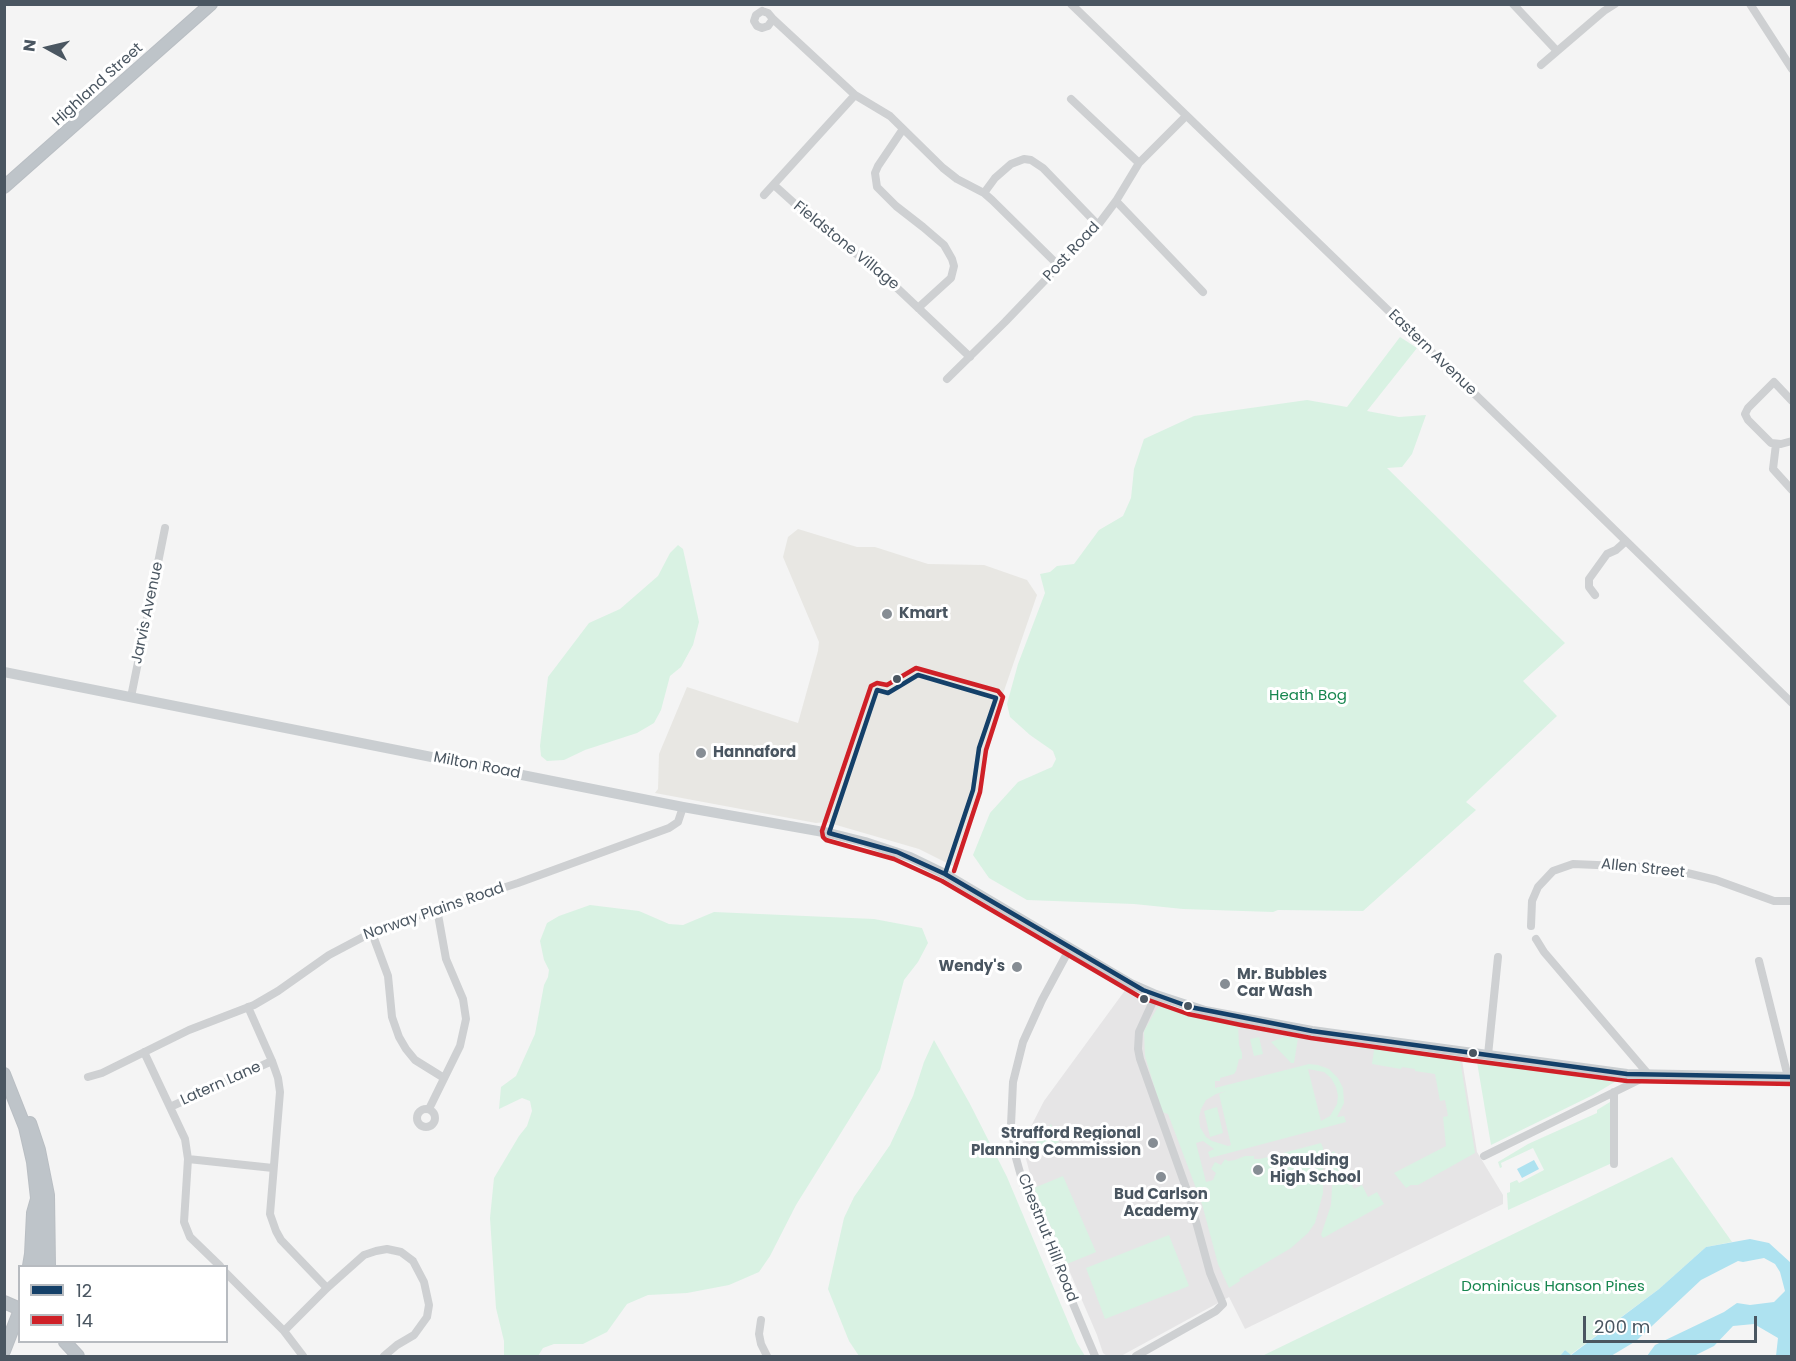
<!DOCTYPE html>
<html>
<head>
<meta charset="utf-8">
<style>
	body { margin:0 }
	#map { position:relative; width:1796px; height:1361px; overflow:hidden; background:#f4f4f4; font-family:Poppins,sans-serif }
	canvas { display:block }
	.frame { position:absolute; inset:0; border:6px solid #4a5661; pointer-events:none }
	.legend { position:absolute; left:18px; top:1265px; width:210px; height:78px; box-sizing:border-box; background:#fff; border:2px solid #b7bbc0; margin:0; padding:8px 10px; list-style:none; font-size:18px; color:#4a5661 }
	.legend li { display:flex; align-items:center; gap:12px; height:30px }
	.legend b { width:30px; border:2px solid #b7bbc0 }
	.north { position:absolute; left:18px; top:18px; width:60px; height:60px; -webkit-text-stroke:4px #fff; paint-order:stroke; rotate:278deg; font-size:16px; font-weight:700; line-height:24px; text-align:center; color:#4a5661 }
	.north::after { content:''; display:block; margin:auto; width:21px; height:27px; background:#4a5661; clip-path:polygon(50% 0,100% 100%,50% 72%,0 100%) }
	.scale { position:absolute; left:1583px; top:1316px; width:174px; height:27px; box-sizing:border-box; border:3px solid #4a5661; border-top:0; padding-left:8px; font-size:18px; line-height:21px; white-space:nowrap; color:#4a5661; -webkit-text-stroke:4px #fff; paint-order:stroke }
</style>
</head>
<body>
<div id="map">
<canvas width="1796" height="1361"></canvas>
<div class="frame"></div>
<ul class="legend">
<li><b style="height:8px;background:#144069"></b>12</li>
<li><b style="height:8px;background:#cf2027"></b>14</li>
</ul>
<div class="north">N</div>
<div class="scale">200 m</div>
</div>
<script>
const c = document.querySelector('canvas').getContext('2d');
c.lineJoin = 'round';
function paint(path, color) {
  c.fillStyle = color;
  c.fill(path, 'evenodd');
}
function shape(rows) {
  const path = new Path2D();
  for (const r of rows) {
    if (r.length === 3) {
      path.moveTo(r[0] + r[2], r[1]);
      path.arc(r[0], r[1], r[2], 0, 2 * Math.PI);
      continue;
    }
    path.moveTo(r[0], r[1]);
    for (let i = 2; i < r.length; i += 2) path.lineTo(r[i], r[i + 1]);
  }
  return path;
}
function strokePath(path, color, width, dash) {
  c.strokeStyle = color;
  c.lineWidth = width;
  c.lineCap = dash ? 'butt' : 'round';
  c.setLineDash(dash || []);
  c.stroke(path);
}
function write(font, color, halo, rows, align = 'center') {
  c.font = font + ' Poppins,sans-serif';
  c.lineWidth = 6;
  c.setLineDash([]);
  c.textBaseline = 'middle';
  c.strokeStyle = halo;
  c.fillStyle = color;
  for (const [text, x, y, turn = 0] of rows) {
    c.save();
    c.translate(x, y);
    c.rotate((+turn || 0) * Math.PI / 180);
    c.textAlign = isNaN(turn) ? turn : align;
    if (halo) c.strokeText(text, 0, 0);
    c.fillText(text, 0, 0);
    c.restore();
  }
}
paint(shape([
	[798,529,857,547,875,547,928,564,984,565,1027,580,1037,595,984,749,978,790,953,866,919,849,826,822,816,823,655,793,658,789,659,754,687,687,798,723,818,651,819,642,783,557,788,537]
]), '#e8e7e3');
paint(shape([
	[1126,989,1160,1005,1187,1015,1229,1025,1318,1040,1462,1060,1477,1152,1503,1195,1503,1204,1245,1329,1229,1297,1121,1356,1107,1356,1103,1353,1097,1335,1034,1189,1022,1144,1044,1101]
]), '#e6e5e6');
paint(shape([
	[1400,337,1417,348,1367,411,1399,417,1426,415,1412,454,1402,467,1387,468,1565,643,1523,681,1557,716,1466,802,1476,810,1363,911,1278,910,1273,912,1183,909,1134,904,1027,900,989,878,973,855,990,813,1018,782,1052,767,1056,759,1053,751,1030,735,1010,717,1007,704,1018,664,1045,593,1040,574,1050,572,1057,566,1074,564,1099,530,1123,516,1131,498,1134,469,1144,439,1194,416,1307,400,1347,407],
	[678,545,683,549,699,622,693,645,681,667,670,676,661,710,654,723,637,733,585,750,564,760,547,761,541,756,540,746,548,677,589,623,620,609,658,576,670,553],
	[590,905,639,911,669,924,683,925,714,912,874,919,922,928,928,943,918,962,904,980,880,1070,796,1205,770,1256,759,1272,729,1285,687,1293,648,1295,627,1304,607,1332,583,1344,554,1344,543,1348,538,1356,504,1356,504,1341,496,1308,490,1218,494,1178,519,1136,527,1126,532,1111,530,1101,522,1098,499,1109,501,1087,516,1076,535,1034,544,985,548,977,549,970,544,960,540,941,547,923,559,916],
	[1159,1005,1193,1016,1238,1025,1239,1045,1242,1053,1242,1059,1239,1059,1236,1071,1234,1074,1220,1078,1220,1081,1215,1081,1215,1088,1309,1064,1318,1065,1329,1069,1338,1078,1343,1088,1344,1103,1337,1117,1344,1116,1346,1122,1210,1158,1208,1152,1214,1149,1203,1141,1196,1143,1206,1182,1213,1180,1216,1173,1211,1169,1215,1162,1221,1165,1225,1159,1228,1161,1235,1160,1245,1156,1254,1156,1254,1159,1260,1159,1321,1143,1323,1148,1323,1193,1315,1223,1308,1233,1291,1248,1239,1279,1240,1281,1229,1288,1218,1264,1202,1204,1168,1114,1162,1112,1145,1056,1144,1031],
	[1308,1069,1324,1072,1331,1078,1336,1087,1338,1096,1337,1104,1330,1116,1321,1121],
	[1226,1091,1219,1094,1231,1145,1228,1146,1212,1141,1206,1137,1200,1127,1199,1117,1201,1109,1206,1100,1216,1094],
	[1259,1037,1263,1054,1254,1056,1250,1039],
	[1284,1037,1298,1038,1294,1063,1291,1063,1271,1042],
	[934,1040,970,1104,1007,1177,1077,1343,1085,1356,859,1356,849,1341,828,1289,844,1218,854,1197,890,1145,913,1096,924,1062],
	[1352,1044,1460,1060,1475,1153,1418,1185,1411,1185,1406,1188,1394,1173,1446,1146,1443,1117,1448,1116,1445,1100,1440,1101,1435,1074,1415,1071,1415,1069,1402,1067,1401,1069,1372,1064,1374,1050,1352,1047],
	[1477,1062,1590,1076,1618,1080,1593,1095,1491,1145],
	[1610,1102,1612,1163,1508,1210,1507,1193,1510,1192,1510,1183,1517,1180,1519,1183,1544,1170,1533,1148,1501,1163,1502,1167,1500,1168,1498,1162,1528,1144,1597,1113,1597,1110],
	[1217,1107,1223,1133,1210,1137,1204,1111],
	[1051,1124,1059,1142,1033,1155,1031,1149],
	[1334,1151,1354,1189,1362,1185,1368,1197,1377,1192,1384,1204,1323,1238,1321,1235,1331,1205,1333,1172,1331,1153],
	[1672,1157,1732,1242,1706,1247,1659,1289,1570,1355,1565,1350,1560,1356,1262,1356],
	[1063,1176,1096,1252,1067,1264,1034,1188],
	[1169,1235,1189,1286,1105,1319,1086,1268]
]), '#d9f2e3');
paint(shape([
	[1534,1160,1539,1169,1522,1178,1517,1169],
	[1750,1239,1769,1243,1791,1263,1791,1356,1776,1356,1778,1338,1754,1324,1733,1326,1714,1346,1694,1356,1647,1356,1655,1345,1724,1312,1737,1303,1750,1305,1774,1302,1785,1291,1780,1272,1775,1264,1764,1258,1743,1262,1738,1261,1701,1280,1636,1341,1611,1356,1560,1356,1565,1350,1571,1355,1659,1289,1706,1247]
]), '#aee2f0');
const highway = shape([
	[4,187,211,4],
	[4,1074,25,1127,33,1162,37,1198,42,1213,37,1266],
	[30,1123,39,1150,48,1195,49,1266],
	[29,1266,31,1254,33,1213,37,1199],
	[4,1302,20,1309],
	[65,1342,78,1356],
	[4,1351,20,1310]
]);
strokePath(highway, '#b9bec3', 14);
strokePath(shape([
	[1071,4,1542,459,1792,703],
	[1513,4,1557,51],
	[1750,4,1792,69],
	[762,11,768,13,773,19,768,26,762,28,757,26,754,21,756,15,762,11],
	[773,19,855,95,890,116,943,168,957,179,984,193,992,200,1059,266],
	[1541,65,1604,11,1615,4],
	[1071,99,1139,163],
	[903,129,878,166,875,173,877,187,896,206,923,227,944,245,952,259,954,266,951,278,918,308],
	[774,185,825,231,877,269,970,357],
	[984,193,995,178,1011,164,1024,159,1031,160,1043,168,1098,225],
	[764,195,855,95],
	[1116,201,1203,292],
	[947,379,1005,322,1098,225,1116,201,1139,163,1186,116],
	[1792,401,1774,382,1748,408,1745,414,1748,420,1771,443,1781,444,1792,441],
	[1776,444,1773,469,1792,490],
	[1595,595,1589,587,1589,579,1607,554,1616,550,1626,541],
	[131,697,165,528],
	[1531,926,1532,901,1538,887,1553,871,1573,864,1644,867,1683,872,1716,880,1774,901,1792,901],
	[372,933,388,976,392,1017,399,1037,406,1049,415,1060,444,1078],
	[1070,948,1042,1000,1023,1042,1013,1082,1011,1125,1016,1158,1024,1187,1095,1356],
	[1759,961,1788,1077],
	[248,1007,272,1061,278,1078,280,1092,270,1214,276,1231,281,1240,327,1288],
	[144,1052,185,1139,188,1159,184,1222,190,1237,220,1266],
	[1488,1055,1498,957],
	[88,1077,102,1073,189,1030,254,1005,278,991,329,955,365,936,389,925,518,883,669,828,678,822,683,807],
	[170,1107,272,1061],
	[426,1118,9],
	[429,1109,460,1046,466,1019,463,999,446,959,437,909],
	[1484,1156,1649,1075,1544,952,1536,939],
	[188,1159,273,1168],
	[1614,1164,1614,1092],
	[226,1273,284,1331,303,1356],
	[761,1320,759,1334,761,1344,767,1356],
	[284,1331,327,1288,364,1255,376,1251,387,1249,401,1252,413,1261,424,1282,429,1305,427,1317,414,1335,397,1345,384,1356],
	[1136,1356,1216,1311,1223,1304,1210,1273,1189,1196,1140,1059,1138,1049,1139,1032,1156,995]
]), '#ced0d2', 8);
strokePath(shape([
	[4,672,683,807,829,833,865,842,910,857,945,874,1131,984,1156,995,1205,1011,1312,1031,1627,1074,1792,1077]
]), '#caced1', 10);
strokePath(highway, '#bec4c9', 12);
strokePath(shape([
	[918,675,996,698,979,748,973,790,945,874,897,852,829,833,877,690,888,693,918,675],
	[945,874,1143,990,1190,1007,1312,1031,1627,1074,1792,1077]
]), '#144069', 4.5);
strokePath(shape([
	[954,871,980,792,986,750,1003,697,998,691,916,668,887,685,877,683,871,686,822,831,823,837,826,840,894,859,942,881,1140,997,1188,1014,1241,1025,1311,1038,1467,1060,1627,1081,1792,1084]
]), '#cf2027', 4.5);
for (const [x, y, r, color] of [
	[887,614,6,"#868d94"],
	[897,679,5,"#4a5661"],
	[701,753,6,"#868d94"],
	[1017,967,6,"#868d94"],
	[1225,984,6,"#868d94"],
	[1144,999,5,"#4a5661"],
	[1188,1006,5,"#4a5661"],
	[1473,1053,5,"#4a5661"],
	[1153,1143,6,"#868d94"],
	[1258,1170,6,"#868d94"],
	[1161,1177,6,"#868d94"]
]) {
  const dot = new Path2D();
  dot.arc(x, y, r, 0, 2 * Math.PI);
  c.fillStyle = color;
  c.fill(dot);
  strokePath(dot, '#fff', 2);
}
write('15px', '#4a5661', '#fff', [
	["Highland Street",98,85,-42],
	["Fieldstone Village",846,246,39],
	["Post Road",1072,252,-47],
	["Eastern Avenue",1432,353,44],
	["Jarvis Avenue",148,613,-78],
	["Milton Road",477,766,11],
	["Allen Street",1643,869,6],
	["Norway Plains Road",434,912,-19],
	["Latern Lane",221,1084,-24],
	["Chestnut Hill Road",1047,1238,68]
]);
write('bold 15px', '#4a5661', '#fff', [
	["Kmart",899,614],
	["Hannaford",713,753],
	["Wendy's",1005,967,"right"],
	["Mr. Bubbles",1237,975],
	["Car Wash",1237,992],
	["Strafford Regional",1141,1134,"right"],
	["Planning Commission",1141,1151,"right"],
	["Spaulding",1270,1161],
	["High School",1270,1178],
	["Bud Carlson",1161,1195,"center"],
	["Academy",1161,1212,"center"]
], 'left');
write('15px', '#17864f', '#fff', [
	["Heath Bog",1308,696],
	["Dominicus Hanson Pines",1553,1287]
]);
</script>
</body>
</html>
